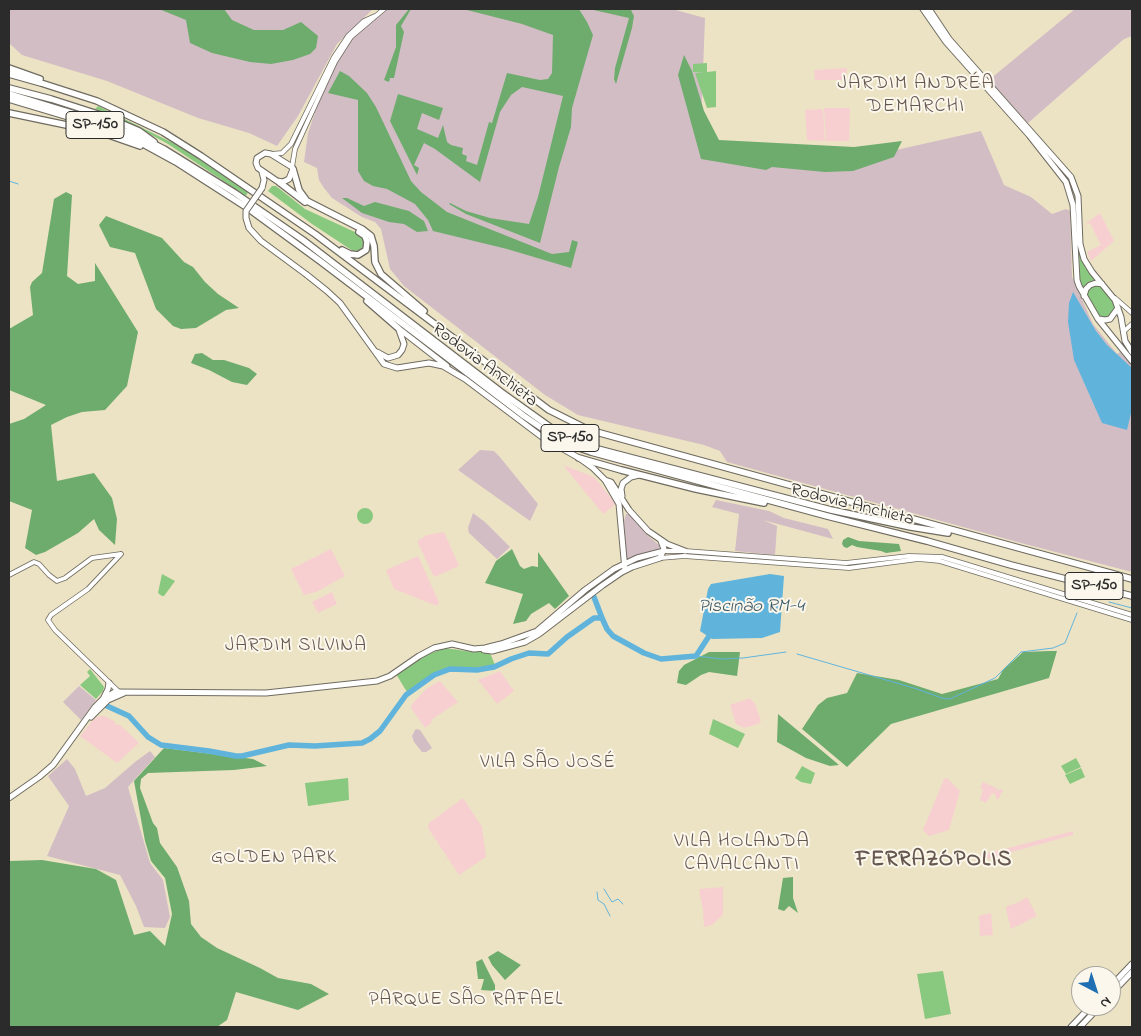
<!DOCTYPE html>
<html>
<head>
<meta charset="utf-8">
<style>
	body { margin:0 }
	#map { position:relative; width:1141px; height:1036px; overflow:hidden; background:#ece3c4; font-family:"Indie Flower",sans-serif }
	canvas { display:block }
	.frame { position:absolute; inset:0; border:10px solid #2b2b2b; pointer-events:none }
	.north { position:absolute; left:1071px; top:966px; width:50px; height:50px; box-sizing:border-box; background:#fbf7ec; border:1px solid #a8a59f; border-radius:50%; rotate:140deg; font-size:14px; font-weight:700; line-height:20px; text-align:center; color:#2b2b2b }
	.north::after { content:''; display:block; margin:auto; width:18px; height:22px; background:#1f6fb2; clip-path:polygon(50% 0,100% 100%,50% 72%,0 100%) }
</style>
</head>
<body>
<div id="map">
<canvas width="1141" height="1036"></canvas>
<div class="frame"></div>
<div class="north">N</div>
</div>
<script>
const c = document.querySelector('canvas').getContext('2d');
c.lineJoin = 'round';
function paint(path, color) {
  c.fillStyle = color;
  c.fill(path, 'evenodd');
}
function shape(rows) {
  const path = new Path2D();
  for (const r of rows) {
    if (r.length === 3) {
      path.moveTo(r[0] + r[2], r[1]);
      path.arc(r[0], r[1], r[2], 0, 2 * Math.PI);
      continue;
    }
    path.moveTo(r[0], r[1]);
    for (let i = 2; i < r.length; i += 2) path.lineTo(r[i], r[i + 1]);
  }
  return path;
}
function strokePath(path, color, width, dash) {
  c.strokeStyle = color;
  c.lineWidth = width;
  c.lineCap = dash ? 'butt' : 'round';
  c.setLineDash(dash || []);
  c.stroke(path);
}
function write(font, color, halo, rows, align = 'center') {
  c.font = font + ' "Indie Flower",sans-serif';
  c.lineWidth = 4;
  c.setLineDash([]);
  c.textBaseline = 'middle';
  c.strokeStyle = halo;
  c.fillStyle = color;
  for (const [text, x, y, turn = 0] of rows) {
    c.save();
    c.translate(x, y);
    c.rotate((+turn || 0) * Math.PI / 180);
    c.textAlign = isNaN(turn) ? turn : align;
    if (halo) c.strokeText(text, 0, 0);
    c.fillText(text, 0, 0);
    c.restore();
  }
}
paint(shape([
	[847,68,846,80,815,80,814,70],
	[824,108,850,108,849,141,826,141],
	[823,109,825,141,807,140,805,110],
	[1100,213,1114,241,1091,261,1087,252,1101,245,1090,223,1083,226],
	[563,465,594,477,616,504,603,514],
	[444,532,459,566,434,577,417,541,427,535],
	[331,549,345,576,316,592,304,595,291,569],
	[418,556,439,602,437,606,394,589,386,570],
	[332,592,337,604,318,613,312,602],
	[500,671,514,691,497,704,478,680],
	[440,681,458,702,431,720,432,722,425,728,411,708,412,704,426,689],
	[750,698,755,704,761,721,758,724,744,728,736,724,730,705],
	[100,716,104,716,114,721,117,725,120,725,139,743,117,763,80,736,93,720],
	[947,778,960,791,949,830,929,836,923,830,944,779],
	[983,782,998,789,997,792,1000,789,1003,790,998,800,996,798,996,795,992,793,986,803,980,800,983,789,980,788],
	[463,798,482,827,486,857,459,875,428,828,429,823],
	[1073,831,1073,835,976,862,974,857],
	[723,887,723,915,712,925,704,927,703,910,699,889],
	[1027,897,1037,916,1011,929,1006,909,1007,906,1017,903],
	[991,913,993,935,980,936,979,916]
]), '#f7cfd0');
paint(shape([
	[9,9,373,9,337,44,298,116,277,146,249,133,198,118,107,81,22,55,9,43],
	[388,9,672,9,705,18,700,151,896,150,981,131,1004,185,1031,197,1052,214,1066,209,1070,211,1072,277,1093,324,1117,354,1120,352,1132,364,1132,572,1021,543,727,462,720,451,704,445,578,415,545,395,404,286,390,269,381,229,375,222,362,217,332,198,324,188,319,180,317,168,304,162,308,133,322,92,335,62,354,36],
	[1075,9,1132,9,1132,36,1124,39,1028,123,989,80],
	[480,450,494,451,499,456,538,504,530,521,458,470],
	[716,500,769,511,784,518,828,529,833,539,763,520,777,526,775,555,735,551,739,514,712,507],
	[473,513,485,522,510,547,497,559,469,533,468,528],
	[626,514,629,514,646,534,660,546,659,551,628,560,626,557,624,521],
	[79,686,96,700,81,720,63,702],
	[417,729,420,730,432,748,426,752,422,752,414,742,412,736,415,730],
	[150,751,155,757,128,787,150,863,163,880,170,917,165,928,144,927,136,906,120,875,47,856,69,806,48,776,67,759,75,769,86,796,105,788,135,762]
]), '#d2bdc5');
paint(shape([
	[707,63,707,72,716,71,716,107,707,108,695,73,704,72,693,72,693,64],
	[98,106,175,144,249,190,246,196,168,144,133,125,95,109],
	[272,186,276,186,305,209,357,233,365,241,363,246,361,250,353,251,312,224,268,191],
	[1079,252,1086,268,1095,281,1088,283,1083,288,1080,283],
	[1096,284,1100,285,1109,293,1115,306,1115,309,1108,317,1100,317,1088,299,1088,290],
	[365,516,8],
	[162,574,175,581,164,596,162,596,158,593],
	[445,648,473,652,487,651,490,653,495,665,477,669,449,668,441,671,407,692,396,674,425,655],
	[90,669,104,687,103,691,96,699,80,685,90,676,87,672],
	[713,719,745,734,738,748,709,734],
	[1076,758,1081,767,1066,774,1061,766],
	[802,766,815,773,811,784,801,782,795,778],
	[1081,768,1085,777,1070,784,1065,775],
	[348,778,349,800,308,806,305,783],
	[943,971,951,1014,925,1019,917,974]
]), '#89c87f');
paint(shape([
	[159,9,224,9,232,20,254,30,283,30,301,22,318,36,316,48,310,54,293,60,271,64,250,62,212,53,190,43,186,20],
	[409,9,411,9,401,26,404,32,394,78,390,78,389,82,384,80,396,47,396,25],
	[463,9,579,9,587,22,593,35,572,108,571,127,559,167,540,243,466,214,449,204,450,203,466,211,490,218,529,224,538,197,563,96,522,87,511,95,500,112,480,182,435,149,424,143,414,165,419,168,417,175,390,121,398,94,443,108,439,120,422,113,417,129,438,138,443,125,447,142,451,145,463,148,462,154,467,156,466,161,477,165,489,122,492,123,507,73,540,80,548,79,552,73,553,35,522,24],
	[589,9,632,9,631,10,634,16,632,28,616,84,614,79,615,68,629,18],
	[684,55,692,71,704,111,719,140,854,147,902,141,894,157,853,171,825,172,772,167,766,170,701,159,678,75],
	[340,71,349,76,367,93,376,107,411,181,421,192,447,212,552,254,569,252,572,240,578,242,571,268,507,249,433,231,428,220,415,204,387,189,373,186,364,181,358,171,358,100,328,93],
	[66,192,72,195,67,276,78,284,95,281,95,263,138,332,127,386,105,410,82,412,67,417,51,425,57,481,94,473,112,498,117,519,115,545,99,530,94,519,78,533,45,552,36,555,25,548,32,510,9,501,9,424,24,419,46,405,9,390,9,329,33,315,30,287,32,282,42,273,54,199],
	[342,198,347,198,364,206,375,202,409,211,424,221,428,231,417,232,404,224,389,222,362,213],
	[106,216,162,238,184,262,193,267,205,282,218,294,239,308,226,310,196,328,181,329,173,326,156,309,135,253,110,247,99,225],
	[202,353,213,360,224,360,249,368,257,374,247,385,232,382,209,370,191,363,195,354],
	[848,537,859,541,899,544,901,551,886,553,881,551,857,547,852,545,847,548,844,547,842,544,843,540],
	[512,549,520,566,524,569,532,566,538,567,538,552,569,596,555,609,549,603,531,614,526,621,513,624,523,594,485,583,496,561],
	[1049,651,1057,651,1049,678,891,724,847,767,802,729,818,705,827,698,847,693,857,673,899,680,942,694,998,679,1003,670,1023,652],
	[709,652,740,652,737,676,709,672,701,675,686,685,677,683,679,671,684,665],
	[778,714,839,765,830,766,806,758,777,742],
	[164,748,253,759,267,766,234,770,148,773,141,779,140,788,153,823,157,828,160,843,177,867,189,901,191,924,201,937,217,948,260,968,278,978,311,984,329,994,298,1010,236,992,227,1020,217,1027,9,1027,9,861,42,860,96,869,116,880,134,935,150,931,165,946,172,914,165,878,151,861,145,841,134,781],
	[793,877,793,898,798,913,789,906,784,911,778,909,783,878],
	[498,951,521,965,505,980,492,965,488,957],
	[482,959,495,985,495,991,481,990,484,979,478,979,476,962]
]), '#6eac6e');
paint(shape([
	[1073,292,1096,331,1107,345,1132,368,1132,409,1127,430,1102,423,1074,360,1068,322,1069,303],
	[770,574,784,576,780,632,762,638,712,639,700,631,708,589,711,584]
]), '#60b4dc');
strokePath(shape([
	[9,181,18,184],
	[1109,602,1132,608],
	[797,654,917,689,942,698,950,699,995,678,1021,652,1053,648,1065,643,1077,613],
	[696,656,722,659,743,658,786,652],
	[604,889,612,902,618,899,623,904],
	[597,892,598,900,604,904,610,916]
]), '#60b4dc', 1);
strokePath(shape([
	[594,597,602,618],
	[107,706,129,716,148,737,161,745,209,751,236,756,242,756,289,745,315,746,362,743,370,739,380,731,406,695,434,675,450,669,477,670,494,667,511,659,529,653,548,654,567,637,594,618,602,618,607,629,613,636,644,653,661,659,696,656,713,630]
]), '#60b4dc', 5.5);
const minor = shape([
	[272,154,282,153,291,144,334,57,348,36,364,21,375,16],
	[292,167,295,149,335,62,351,37,384,9],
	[1115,298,1132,313],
	[1123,332,1132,324],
	[664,551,685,551,846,563,909,556,942,557,1132,615],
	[660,558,684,556,849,568,918,559,930,560,940,561,1132,620],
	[9,575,34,562,39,564,49,575,57,581,65,578,92,558,121,554],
	[118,691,55,630,48,620,51,615,88,589,121,554]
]);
const major = shape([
	[923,9,946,42,1029,135,1066,182,1073,205,1077,280,1079,286,1098,319,1132,361],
	[929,9,949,39,1071,177,1078,196,1080,244,1084,259,1092,272,1115,300,1121,317,1125,341,1132,352],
	[265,153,271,154,292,167,293,169,289,179,283,182,277,181,258,168,256,163,257,158,265,153],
	[262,188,264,180,262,172],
	[307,275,327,291,340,303,384,364,397,368,429,363,443,366,465,379,542,437,579,458,593,468,605,480,619,504,625,570],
	[1084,296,1086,289,1090,285,1096,283,1102,284],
	[1099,319,1105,320,1110,319,1118,308],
	[398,328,447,366],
	[377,352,388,358,398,355,402,350,404,344,399,330],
	[605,480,611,482,629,510,648,531,667,544,685,551],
	[622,496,621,489,623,483,631,477,639,475],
	[484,650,492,651,525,642,539,634,603,585,622,572,632,567,660,558,664,549,661,541],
	[103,699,108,689,109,683],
	[91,717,108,700,124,693],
	[9,798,39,777,53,765,95,707,103,699,115,692,266,693,377,681,390,676,419,656,434,648,452,644,474,649,485,648,501,644,537,631,585,590,614,569,637,558,664,551],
	[1111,986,1132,964],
	[1111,994,1132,972],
	[1071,1027,1091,1006],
	[1080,1027,1100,1006]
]);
const highway = shape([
	[9,68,40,79],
	[9,74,41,83,97,101,163,132,201,156,315,234,549,410,589,430,1132,579],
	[9,88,51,99,104,116,139,131,154,142],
	[9,94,104,123,138,136,164,149,235,193,303,240,501,392,550,427,571,439,594,448,831,510,911,527,948,533],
	[9,99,106,128,145,145,176,162,249,209,320,261,524,416,546,431,571,445,591,452,827,516,927,541,1011,565,1132,596],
	[9,113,100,132,140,146],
	[293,169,299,190,307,201,362,229,371,236,374,246,375,262,381,274,424,311],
	[279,182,305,202],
	[342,250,350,254,358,255,366,250,367,242,365,236,359,232],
	[367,301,398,328],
	[579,458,621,470,696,489,764,503]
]);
strokePath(minor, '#6f6b61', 5.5);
strokePath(major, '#6f6b61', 7);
strokePath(highway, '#6f6b61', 8);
strokePath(minor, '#fff', 4);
strokePath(major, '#fff', 5);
strokePath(highway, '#fff', 5.5);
const majorBridge = shape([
	[262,188,246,211,246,218,249,228,261,241,307,275]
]);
strokePath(majorBridge, '#6f6b61', 7, []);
strokePath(majorBridge, '#fff', 5);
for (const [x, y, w] of [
	[95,125,58],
	[570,438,58],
	[1094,586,58]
]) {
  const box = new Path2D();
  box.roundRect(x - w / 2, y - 13.5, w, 27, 4);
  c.fillStyle = '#fbf7ec';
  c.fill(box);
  strokePath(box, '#2b2b2b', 1);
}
write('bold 16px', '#2b2b2b', null, [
	["SP-150",95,125],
	["SP-150",570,438],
	["SP-150",1094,586]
]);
write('18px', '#2b2b2b', '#fbf7ec', [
	["Rodovia Anchieta",484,366,37],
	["Rodovia Anchieta",852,506,14]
]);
write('italic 19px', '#3e5b69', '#fbf7ec', [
	["Piscinão RM-4",751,608]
]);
c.letterSpacing = '1px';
write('19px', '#66574f', '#fbf7ec', [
	["JARDIM SILVINA",296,647],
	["VILA SÃO JOSÉ",548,764],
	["GOLDEN PARK",274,859],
	["PARQUE SÃO RAFAEL",466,1001]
]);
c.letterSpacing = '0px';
c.letterSpacing = '1px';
write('20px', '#66574f', '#fbf7ec', [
	["JARDIM ANDRÉA",916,85],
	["DEMARCHI",916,108],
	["VILA HOLANDA",742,843],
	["CAVALCANTI",742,866]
]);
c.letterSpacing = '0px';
c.letterSpacing = '1px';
write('bold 22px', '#66574f', '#fbf7ec', [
	["FERRAZÓPOLIS",934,861]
]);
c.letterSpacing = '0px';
</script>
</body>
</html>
